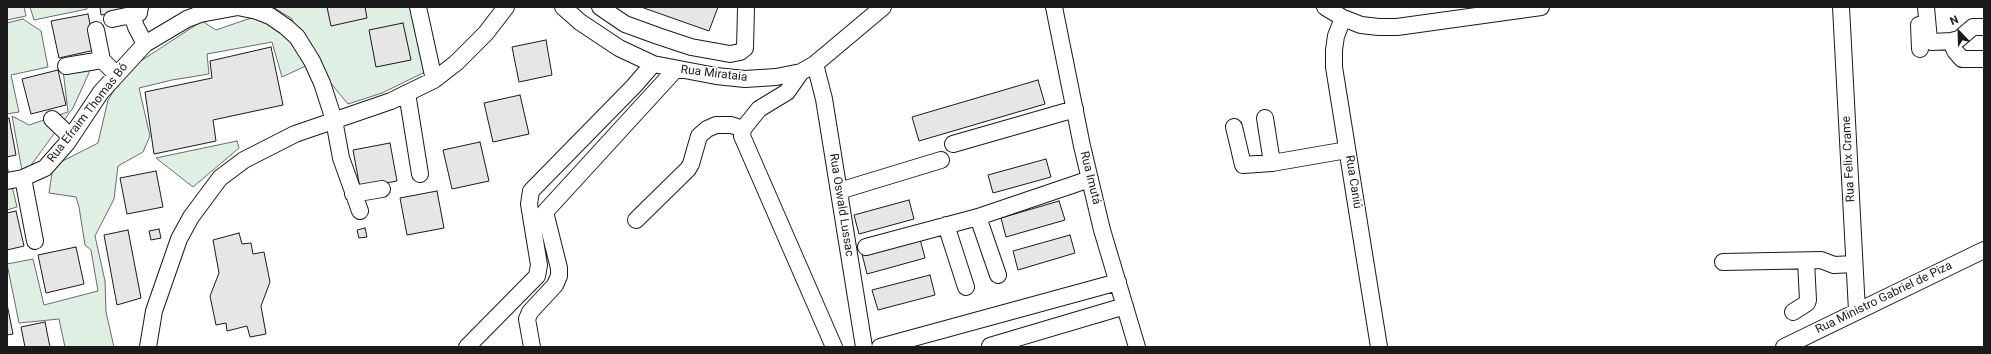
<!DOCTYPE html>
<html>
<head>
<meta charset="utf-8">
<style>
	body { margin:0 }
	#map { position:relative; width:1991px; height:354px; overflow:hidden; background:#fff; font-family:Roboto,sans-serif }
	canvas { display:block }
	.frame { position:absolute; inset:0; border:8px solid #1a1a1a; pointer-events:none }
	.north { position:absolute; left:1939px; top:12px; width:40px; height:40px; -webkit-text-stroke:3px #fff; paint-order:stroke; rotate:337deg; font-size:11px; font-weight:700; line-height:16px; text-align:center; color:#1a1a1a }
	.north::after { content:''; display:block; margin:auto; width:14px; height:18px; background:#1a1a1a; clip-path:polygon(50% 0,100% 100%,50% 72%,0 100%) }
</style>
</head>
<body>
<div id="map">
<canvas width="1991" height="354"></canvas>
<div class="frame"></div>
<div class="north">N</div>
</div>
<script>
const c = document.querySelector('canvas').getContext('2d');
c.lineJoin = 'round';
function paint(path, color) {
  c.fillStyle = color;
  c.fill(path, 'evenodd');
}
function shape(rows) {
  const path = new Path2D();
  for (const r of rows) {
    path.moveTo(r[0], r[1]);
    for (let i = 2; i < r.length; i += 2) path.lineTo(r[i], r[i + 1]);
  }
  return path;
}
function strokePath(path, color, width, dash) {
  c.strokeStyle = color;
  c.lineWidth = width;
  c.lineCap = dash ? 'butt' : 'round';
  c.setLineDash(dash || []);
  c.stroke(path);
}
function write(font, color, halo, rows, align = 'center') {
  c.font = font + ' Roboto,sans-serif';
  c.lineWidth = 3;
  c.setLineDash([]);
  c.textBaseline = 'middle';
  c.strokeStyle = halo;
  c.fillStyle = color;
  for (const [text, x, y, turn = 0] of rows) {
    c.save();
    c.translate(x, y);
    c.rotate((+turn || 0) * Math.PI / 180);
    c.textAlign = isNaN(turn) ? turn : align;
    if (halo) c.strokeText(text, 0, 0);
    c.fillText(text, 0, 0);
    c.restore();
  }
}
const green = shape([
	[30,7,87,7,87,9,34,20,30,7],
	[273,7,414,7,425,72,382,93,348,104,329,81,291,18,273,7],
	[262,16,274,21,310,64,282,77,272,42,207,54,209,74,172,80,139,88,150,136,143,152,118,166,114,199,95,236,105,281,106,312,114,347,65,347,59,319,19,323,7,264,33,259,44,305,98,291,91,250,85,245,79,207,76,197,49,193,53,166,98,143,108,100,127,70,202,21,216,30,248,19,262,16],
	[23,19,41,31,48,67,11,75,19,112,7,114,7,23,23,19],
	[93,64,73,108,23,176,12,116,29,125,68,112,63,70,93,64],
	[237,141,239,148,193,187,156,158,237,141],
	[7,166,17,207,7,210,7,166]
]);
paint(green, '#e0efe3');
strokePath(green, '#6a6a6a', 1);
const parking = shape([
	[7,7,24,7,26,16,7,20,7,7]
]);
paint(parking, '#ededed');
strokePath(parking, '#6a6a6a', 1);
const building = shape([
	[100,7,137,7,137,9,101,15,100,7],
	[327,7,365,7,367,18,331,26,327,7],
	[641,7,718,7,709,31,641,7],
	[88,14,95,50,59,58,51,21,88,14],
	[403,23,411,60,376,67,369,30,403,23],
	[546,40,552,75,519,82,512,47,546,40],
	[271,47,283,105,213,120,216,141,154,154,145,92,212,78,210,61,271,47],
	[58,70,66,105,31,114,22,79,58,70],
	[1038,80,1045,104,919,141,912,117,1038,80],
	[520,95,529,134,493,142,484,103,520,95],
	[7,118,9,118,16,155,7,157,7,118],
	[480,142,489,181,452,189,443,150,480,142],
	[390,143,397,181,360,188,353,150,390,143],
	[1046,159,1051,177,993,193,988,175,1046,159],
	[156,171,163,207,127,214,120,178,156,171],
	[437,191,444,228,407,235,400,198,437,191],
	[909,200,914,219,859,234,854,215,909,200],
	[1059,201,1065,220,1006,237,1001,218,1059,201],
	[16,211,24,246,7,250,7,213,16,211],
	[365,228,367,237,359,238,357,230,365,228],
	[159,229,161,238,151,240,149,231,159,229],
	[128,230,141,298,117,305,104,235,128,230],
	[239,233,242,244,251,243,253,254,264,252,270,282,261,306,266,334,250,337,247,326,227,331,226,323,216,325,210,296,219,273,213,240,239,233],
	[1070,235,1075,253,1018,270,1013,251,1070,235],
	[920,239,925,258,867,274,862,254,920,239],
	[76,247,84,284,46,293,38,255,76,247],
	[930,275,935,295,878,310,872,290,930,275],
	[7,304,13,334,7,335,7,304],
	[45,322,50,347,25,347,21,327,45,322]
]);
paint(building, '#e6e6e6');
strokePath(building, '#1a1a1a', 1);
const minor = shape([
	[418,7,434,80],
	[563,7,580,22,619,48,653,64,716,76,745,79,776,77,801,72,815,64,883,7],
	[600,7,625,24,658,36,691,47,730,54,740,52,745,48,746,8],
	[1054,7,1082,146,1102,230,1137,347],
	[1325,7,1343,18,1361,25,1379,27,1397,27,1541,7],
	[1841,7,1857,311],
	[1926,7,1929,40,1932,42,1951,41,1955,51,1962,59,1984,59],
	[132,15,136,27,145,44],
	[1343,18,1336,36,1334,50,1334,67,1379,347],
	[112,19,136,14,139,13,140,7],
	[1919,25,1920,49],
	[96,30,102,60,116,74],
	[1951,41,1959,39,1973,27,1984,27],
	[815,64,824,99,864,347],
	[66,66,102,60],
	[801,72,787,92,759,109,743,129,742,136,834,347],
	[407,93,420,174],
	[1265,118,1272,163],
	[52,119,71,137],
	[1234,127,1243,165,1272,163,1347,150],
	[953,144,1075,109],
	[23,178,35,241],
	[7,181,23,178,45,168,67,143,101,92,145,44,187,19,200,14,238,7,257,11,270,16,286,27,297,37,312,61,322,83,334,120,341,158,360,211],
	[839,191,941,160],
	[353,194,382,189],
	[978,217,998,275],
	[636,220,688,169,691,164,699,136,707,129,716,125,731,125,743,129],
	[946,225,966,287],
	[866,247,978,217,1090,179],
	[1723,262,1821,260,1834,265,1854,264],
	[1793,312,1807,303,1808,300,1806,261],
	[990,346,1125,306],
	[148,347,154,311,179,239,191,217,220,178,244,160,295,134,391,101,434,80,456,63,486,33,506,7],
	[467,347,537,276,539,265,529,204,531,191,634,86,653,64],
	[532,347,527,319,530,312,555,285,559,276,559,268,545,212,676,69],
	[880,347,1118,282],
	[1784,347,1984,250]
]);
strokePath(minor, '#1a1a1a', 18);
strokePath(minor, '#fff', 16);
write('12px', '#1a1a1a', '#fff', [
	["Rua Mirataia",714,74,7],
	["Rua Efraim Thomas Bó",88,113,-52],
	["Rua Felix Crame",1849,159,-93],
	["Rua Imutá",1090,178,76],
	["Rua Caniú",1353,182,81],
	["Rua Oswald Lussac",841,205,81],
	["Rua Ministro Gabriel de Piza",1884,298,-26]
]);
</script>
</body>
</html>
